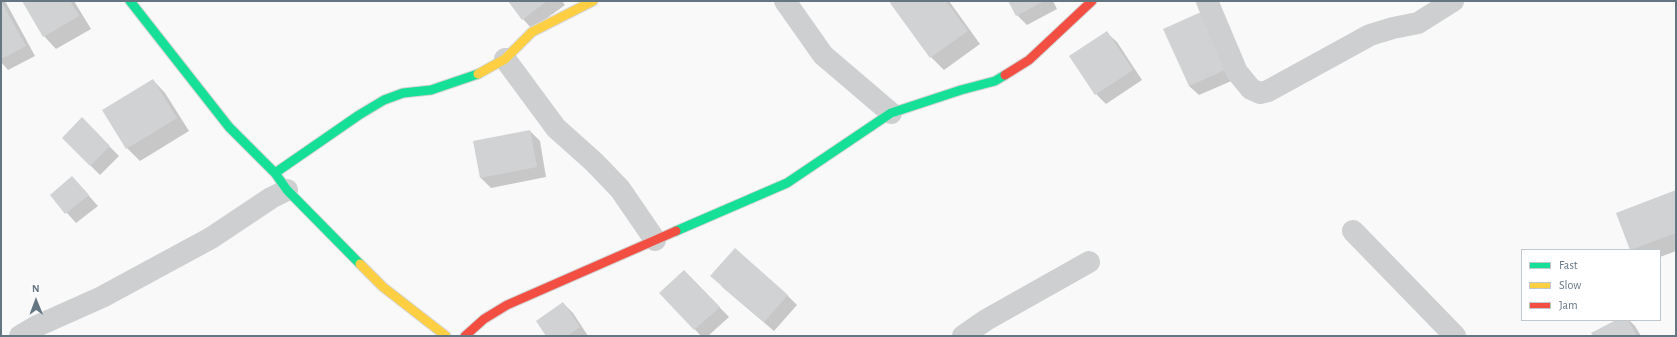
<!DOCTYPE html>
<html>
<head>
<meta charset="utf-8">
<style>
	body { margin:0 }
	#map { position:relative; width:1677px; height:337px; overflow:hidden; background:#f9f9f9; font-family:"Alegreya Sans",sans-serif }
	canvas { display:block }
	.frame { position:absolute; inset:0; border:2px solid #657683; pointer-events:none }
	.legend { position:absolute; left:1521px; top:249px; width:140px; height:72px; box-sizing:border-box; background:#fff; border:1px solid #c1c8cd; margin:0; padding:5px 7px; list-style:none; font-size:12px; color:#657683 }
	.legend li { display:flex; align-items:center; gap:8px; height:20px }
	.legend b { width:20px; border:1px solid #c1c8cd }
	.north { position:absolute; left:16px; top:281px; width:40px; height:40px; -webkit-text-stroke:3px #fff; paint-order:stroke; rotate:359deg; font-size:11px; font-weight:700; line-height:16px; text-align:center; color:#657683 }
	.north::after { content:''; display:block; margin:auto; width:14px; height:18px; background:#657683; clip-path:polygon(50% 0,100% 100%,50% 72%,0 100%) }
</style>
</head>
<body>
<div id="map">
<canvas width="1677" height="337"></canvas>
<div class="frame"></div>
<ul class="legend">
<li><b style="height:5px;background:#16e098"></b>Fast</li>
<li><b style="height:5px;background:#ffcf43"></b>Slow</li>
<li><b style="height:5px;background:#f24e42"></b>Jam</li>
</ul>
<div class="north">N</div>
</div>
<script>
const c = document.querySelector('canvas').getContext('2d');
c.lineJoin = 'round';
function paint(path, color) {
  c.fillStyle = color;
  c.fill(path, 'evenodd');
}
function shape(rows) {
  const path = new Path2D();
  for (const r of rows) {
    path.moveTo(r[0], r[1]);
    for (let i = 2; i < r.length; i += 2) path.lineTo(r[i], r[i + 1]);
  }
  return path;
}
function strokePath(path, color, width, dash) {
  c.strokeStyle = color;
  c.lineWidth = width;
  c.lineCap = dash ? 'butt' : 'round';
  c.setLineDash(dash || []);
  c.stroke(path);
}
paint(shape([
	[1,1,5,1,35,56,8,70,1,62],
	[23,1,74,1,91,29,56,49,44,36],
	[509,1,562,1,565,5,532,29,523,19],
	[894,1,949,1,980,44,944,70,931,57,891,3],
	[1009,1,1053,1,1057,9,1027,25,1017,15],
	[1201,13,1236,79,1199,95,1189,86],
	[1107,33,1117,42,1142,80,1106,104,1096,94],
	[153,80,165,93,189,131,140,161,127,148],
	[82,119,119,156,100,175,63,138],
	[530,131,540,141,546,177,491,188,481,178,475,142],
	[72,177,98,206,76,223,51,195],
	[1676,191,1676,251,1660,257,1660,250,1632,250,1618,214],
	[694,281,729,317,708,336,701,336,661,293],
	[721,286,787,295,797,305,774,331],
	[563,303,573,313,588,336,547,336],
	[1618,320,1629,320,1635,326,1641,336,1594,336]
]), '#0003');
paint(shape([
	[1,1,26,46,1,59],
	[22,1,70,1,79,16,43,37],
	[508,1,547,1,522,20],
	[892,1,946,1,968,31,930,58,890,3],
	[1008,1,1044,1,1016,16],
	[1201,12,1227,69,1189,86,1163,29],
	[1107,31,1133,70,1095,95,1069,56],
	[153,79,177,118,126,149,102,110],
	[82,117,110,146,90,166,62,138],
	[530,130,537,167,480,178,473,141],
	[72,176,89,195,65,214,50,195],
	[1676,190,1676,233,1630,250,1616,213],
	[735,248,788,295,764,322,710,276],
	[684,270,720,307,694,330,659,293],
	[563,302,580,327,567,336,546,336,536,321],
	[1616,320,1628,320,1637,336,1593,336,1591,333]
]), '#d0d2d3');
const fast = shape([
	[130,1,229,127,275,173,287,190,360,264],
	[275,173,359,115,384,100,403,93,431,90,478,74],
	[676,231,787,183,891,113,961,90,995,81,1005,75]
]);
const slow = shape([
	[478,74,505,59,532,32,593,1],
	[360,264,383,287,446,336]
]);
const jam = shape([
	[1005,75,1029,60,1092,1],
	[465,336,484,319,507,305,676,231]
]);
strokePath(fast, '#d5d6d7', 11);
strokePath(slow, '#d5d6d7', 11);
strokePath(jam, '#d5d6d7', 11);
strokePath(shape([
	[785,1,823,55,891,113],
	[1207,1,1237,72,1251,89,1260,93,1268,91,1370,35,1393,28,1418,23,1453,1],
	[505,59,556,128,594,162,620,189,655,240],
	[1353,231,1455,336],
	[20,336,37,326,102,297,211,238,271,198,287,190],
	[963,336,986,320,1089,262]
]), '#cecfd0', 22);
strokePath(fast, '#16e098', 9);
strokePath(slow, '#ffcf43', 9);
strokePath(jam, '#f24e42', 9);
</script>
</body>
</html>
